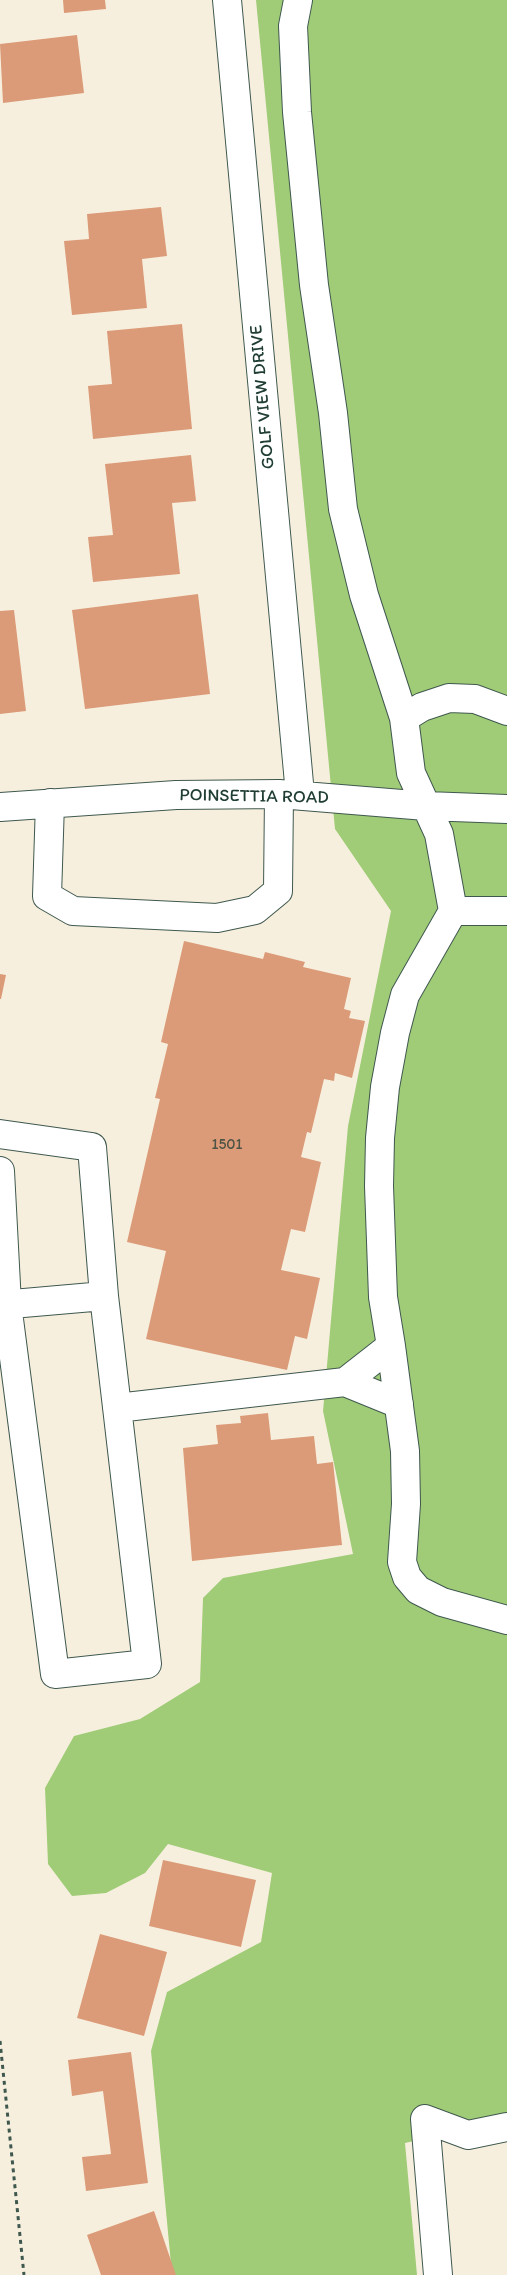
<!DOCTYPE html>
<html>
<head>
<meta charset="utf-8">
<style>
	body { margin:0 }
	canvas { display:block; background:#f7efde }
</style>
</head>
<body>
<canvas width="507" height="2275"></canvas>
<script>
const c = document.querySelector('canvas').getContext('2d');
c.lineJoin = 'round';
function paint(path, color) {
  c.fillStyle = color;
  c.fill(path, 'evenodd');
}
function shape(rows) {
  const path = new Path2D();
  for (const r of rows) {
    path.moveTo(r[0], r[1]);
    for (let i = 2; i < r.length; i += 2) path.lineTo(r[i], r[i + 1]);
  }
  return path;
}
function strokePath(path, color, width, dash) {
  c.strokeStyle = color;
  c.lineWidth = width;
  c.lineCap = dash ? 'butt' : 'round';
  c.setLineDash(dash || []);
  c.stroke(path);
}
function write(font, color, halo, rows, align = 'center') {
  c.font = font + ' Itim,sans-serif';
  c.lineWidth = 5;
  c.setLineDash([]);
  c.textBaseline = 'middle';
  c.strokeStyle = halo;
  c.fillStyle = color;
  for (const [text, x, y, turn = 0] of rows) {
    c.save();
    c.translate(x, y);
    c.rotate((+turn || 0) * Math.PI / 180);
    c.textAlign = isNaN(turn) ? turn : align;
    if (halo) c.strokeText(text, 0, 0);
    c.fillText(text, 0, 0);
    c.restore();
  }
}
paint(shape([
	[256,0,507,0,507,2120,405,2143,417,2275,172,2275,151,2051,167,1992,261,1942,272,1873,168,1844,145,1873,106,1893,72,1896,48,1864,45,1788,74,1736,140,1719,200,1682,203,1598,223,1578,353,1554,323,1411,348,1126,391,911,335,829]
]), '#a0cc78');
paint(shape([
	[63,0,105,0,106,9,64,13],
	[77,35,84,93,3,103,0,44],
	[161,207,167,256,142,259,147,308,72,315,64,241,89,239,87,214],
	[182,324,192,429,93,439,88,386,112,384,107,331],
	[191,455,196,501,172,503,180,574,93,582,88,537,113,535,105,464],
	[198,594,210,694,85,709,72,610],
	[14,610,26,711,0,714,0,611],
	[184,941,263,959,265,952,305,962,303,967,351,978,344,1009,351,1011,349,1018,365,1021,352,1078,335,1073,334,1081,324,1079,311,1133,307,1132,301,1157,321,1162,305,1232,291,1229,281,1270,320,1278,307,1339,295,1336,287,1370,146,1339,166,1251,127,1242,160,1099,155,1098,168,1044,161,1042],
	[0,974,6,975,1,999,0,999],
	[268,1413,271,1440,314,1436,317,1464,333,1462,342,1545,192,1561,183,1448,218,1444,216,1425,241,1423,240,1416],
	[163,1860,256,1880,241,1947,149,1926],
	[100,1934,167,1952,144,2036,77,2018],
	[131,2052,148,2183,86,2191,82,2157,111,2154,103,2091,72,2096,68,2060],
	[154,2211,176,2275,101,2275,87,2235]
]), '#db9b78');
const minor = shape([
	[227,0,300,794],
	[404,718,422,707,449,698,475,699,507,711],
	[50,803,47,896,73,911,217,918,255,910,278,891,279,794],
	[0,807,176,795,279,794,426,806,507,809],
	[453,911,507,911],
	[0,1134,92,1147,104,1296,147,1664,55,1674,7,1304,0,1171],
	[0,1305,104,1296],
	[391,1346,405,1451,406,1504,402,1562,407,1577,418,1590,442,1602,507,1620],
	[345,1382,399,1404],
	[117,1408,345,1382,391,1346,383,1297,379,1186,380,1138,385,1087,395,1033,405,995,453,911,439,834,411,773,404,718,364,595,343,509,333,413,314,285,297,112,293,26,298,0],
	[438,2275,425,2119,468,2135,507,2127]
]);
strokePath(minor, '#3f584e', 30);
strokePath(shape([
	[0,2041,24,2275]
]), '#3f584e', 3, [4, 4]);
strokePath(minor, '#fff', 28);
write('15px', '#4e5445', null, [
	["1501",227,1145]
]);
write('18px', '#1f3d34', '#fff', [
	["GOLF VIEW DRIVE",263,397,-95],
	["POINSETTIA ROAD",254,797,1]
]);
</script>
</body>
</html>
